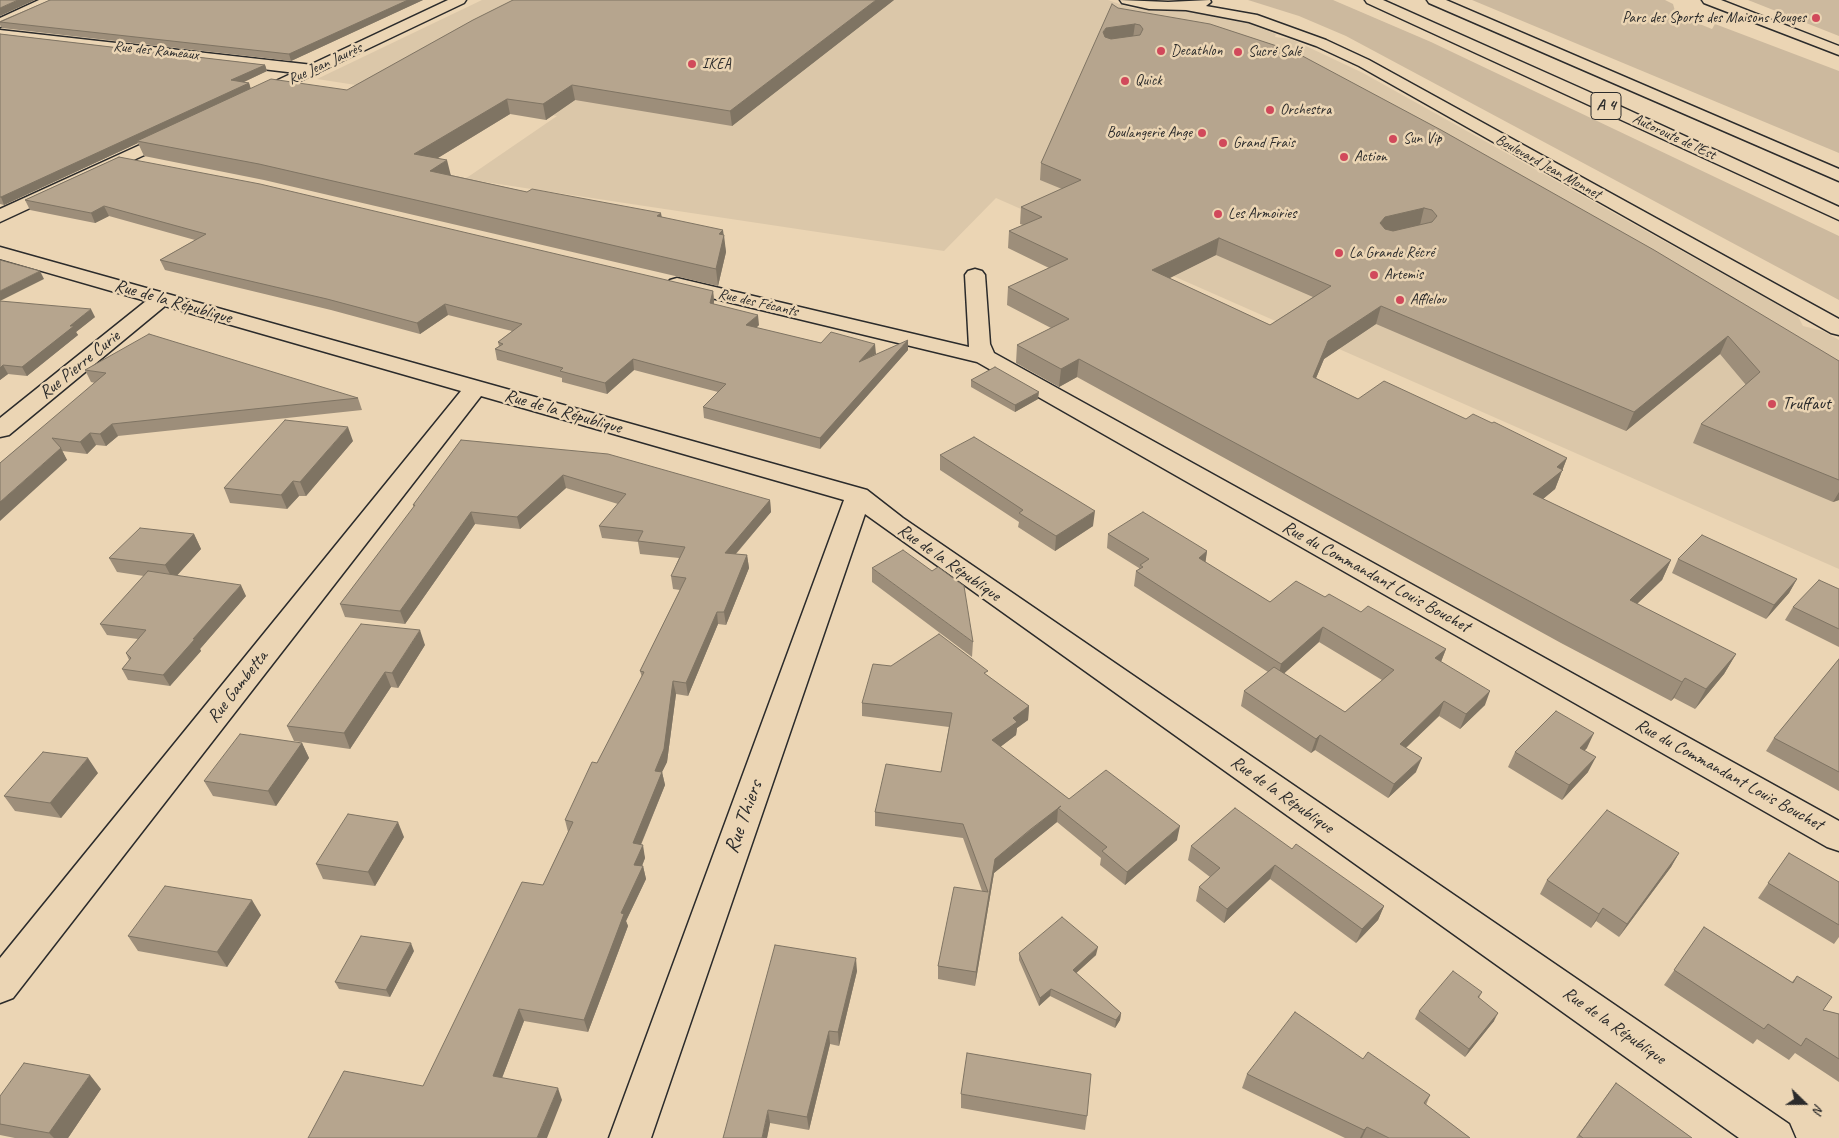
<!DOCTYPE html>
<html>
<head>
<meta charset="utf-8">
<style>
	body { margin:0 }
	#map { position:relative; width:1839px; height:1138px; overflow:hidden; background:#ebd5b4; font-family:Caveat,sans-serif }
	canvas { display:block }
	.north { position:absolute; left:1779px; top:1078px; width:50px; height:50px; -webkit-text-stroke:4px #ebd5b4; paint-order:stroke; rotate:112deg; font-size:14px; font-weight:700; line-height:20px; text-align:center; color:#2b2b2b }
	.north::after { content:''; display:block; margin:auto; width:18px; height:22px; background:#2b2b2b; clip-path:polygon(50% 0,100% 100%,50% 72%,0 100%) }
</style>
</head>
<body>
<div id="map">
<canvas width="1839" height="1138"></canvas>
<div class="north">N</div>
</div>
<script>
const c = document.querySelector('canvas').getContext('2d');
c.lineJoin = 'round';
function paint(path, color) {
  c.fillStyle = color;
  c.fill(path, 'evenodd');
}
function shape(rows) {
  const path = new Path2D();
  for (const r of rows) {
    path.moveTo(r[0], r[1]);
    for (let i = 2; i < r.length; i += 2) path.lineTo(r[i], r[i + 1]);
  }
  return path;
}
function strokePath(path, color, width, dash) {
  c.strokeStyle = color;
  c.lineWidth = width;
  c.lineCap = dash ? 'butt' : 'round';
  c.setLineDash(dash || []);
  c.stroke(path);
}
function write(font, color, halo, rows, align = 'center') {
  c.font = font + ' Caveat,sans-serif';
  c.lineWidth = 5;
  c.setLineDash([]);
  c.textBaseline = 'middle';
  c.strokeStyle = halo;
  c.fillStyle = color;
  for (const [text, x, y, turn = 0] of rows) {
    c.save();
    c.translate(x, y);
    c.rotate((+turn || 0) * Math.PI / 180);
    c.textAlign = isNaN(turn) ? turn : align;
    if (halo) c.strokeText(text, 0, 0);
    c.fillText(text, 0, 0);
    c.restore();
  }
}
paint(shape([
	[482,0,1108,0,1131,8,1197,11,1231,17,1276,34,1275,37,1291,39,1363,73,1798,316,1803,326,1823,331,1839,340,1839,569,996,198,944,251,465,179,557,116,317,79]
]), '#dbc7a9');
paint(shape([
	[1248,0,1333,0,1431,42,1839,236,1839,300,1346,36,1299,16],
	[1472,0,1665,0,1673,4,1675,11,1670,12,1712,29,1715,24,1839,71,1839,153],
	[1748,0,1839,0,1839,36]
]), '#ccb99e');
const street = shape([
	[39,0,57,0,55,3,0,27,0,18,39,0],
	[0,30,313,65,318,67,321,70,318,73,313,75,0,38,0,30],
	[0,247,867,490,903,518,1789,1124,1795,1138,1739,1138,865,514,651,1138,609,1138,844,500,481,396,13,998,0,1003,0,958,461,391,165,306,9,435,0,437,0,418,146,301,0,259,0,247],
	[975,269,982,271,985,275,990,344,994,353,1839,821,1839,851,1827,847,977,362,670,288,667,284,670,280,677,278,969,347,965,275,968,271,975,269]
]);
const secondary = shape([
	[448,0,466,0,464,3,258,101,246,101,244,98,246,95,448,0],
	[1120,0,1168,2,1210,0,1211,2,1206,6,1257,15,1326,40,1369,60,1839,319,1839,335,1831,333,1359,66,1316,46,1249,22,1186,10,1149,9,1122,3,1120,0],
	[1702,0,1721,0,1839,46,1839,55,1704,3,1702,0],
	[175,129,181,130,183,134,181,138,0,222,0,209,175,129]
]);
const highway = shape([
	[1365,0,1383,0,1587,91,1839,207,1839,220,1367,3,1365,0],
	[1427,0,1446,0,1839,169,1839,181,1429,3,1427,0]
]);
strokePath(street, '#2b2b2b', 3);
strokePath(secondary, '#2b2b2b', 3);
strokePath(highway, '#2b2b2b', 3);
paint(street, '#ebd5b4');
paint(secondary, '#ebd5b4');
paint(highway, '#ebd5b4');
paint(shape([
	[50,0,423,0,291,61,2,28,0,25,0,21],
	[894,0,732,126,575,100,546,120,510,114,438,158,451,175,527,192,662,217,723,235,726,252,718,286,264,180,144,156,138,143,4,205,0,204,0,34,265,65,267,71,244,82,249,83,251,89,347,90],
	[1118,8,1839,361,1839,500,1833,502,1693,443,1701,424,1746,385,1720,354,1626,431,1376,324,1324,359,1316,378,1358,399,1466,419,1567,458,1555,489,1543,499,1671,560,1662,580,1637,604,1736,654,1724,674,1695,709,1674,698,1671,701,1561,643,1077,377,1059,387,1016,363,1017,345,1051,328,1007,305,1008,287,1049,268,1008,248,1009,231,1023,225,1020,224,1021,207,1062,189,1040,180,1041,163],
	[1216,255,1313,297,1270,325,1169,278],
	[119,157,713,291,714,301,714,304,759,325,756,328,875,355,908,350,820,449,704,418,703,407,718,392,634,370,607,394,562,382,562,378,497,360,495,349,499,346,498,342,512,331,448,315,420,334,331,310,165,270,160,260,195,240,109,216,95,223,30,210,25,200],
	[0,301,95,317,76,332,78,335,27,376,8,374,0,380],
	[85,370,358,398,362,410,118,436,106,446,96,445,87,454,62,451,67,460,0,463,95,383,91,382],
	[971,380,1038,399,1015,412,971,387],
	[461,440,770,500,771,512,736,554,747,555,749,568,726,625,718,624,688,696,676,694,667,762,662,772,665,785,641,845,645,858,642,866,643,866,646,879,626,921,628,926,588,1032,524,1021,502,1078,562,1100,423,1086,543,885,568,832,565,820,597,763,642,677,640,671,680,590,673,589,671,576,679,558,640,554,638,542,602,538,599,526,618,504,566,488,520,529,475,524,405,624,345,617,340,604,414,507,413,505],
	[353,441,306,496,299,496,287,509,230,503,224,488],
	[940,455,1093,526,1055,551,1018,527,1019,522,940,470],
	[194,534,201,549,177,575,246,596,200,649,201,651,170,686,128,680,122,669,129,660,126,653,138,639,107,635,100,624,144,576,117,572,109,558],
	[1108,534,1207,551,1205,562,1270,602,1325,597,1446,649,1441,662,1485,705,1460,729,1439,716,1406,748,1416,772,1388,798,1315,750,1311,753,1241,706,1244,691,1268,672,1134,586,1136,571,1139,569,1139,568,1107,548],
	[1319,642,1382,680,1345,712,1283,674],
	[1678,559,1797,579,1789,593,1766,619,1672,573],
	[872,568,973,642,972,657,872,582],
	[1839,589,1839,647,1785,620,1793,607],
	[425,645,398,688,391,687,350,749,294,741,287,726],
	[1839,659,1839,791,1766,751,1774,738],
	[988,676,1029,706,1028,720,1017,728,1016,735,1000,747,1069,799,1177,840,1125,885,1100,865,1101,858,1057,822,994,873,975,986,938,979,938,966,982,891,963,838,875,826,875,812,941,772,949,727,862,716,862,703],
	[302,743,309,758,276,806,213,796,204,781],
	[1587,748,1585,750,1588,772,1562,800,1508,767,1515,752],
	[98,773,61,818,15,811,4,796],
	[404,837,375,886,323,879,316,864],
	[1191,846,1292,849,1384,906,1378,920,1356,943,1270,879,1224,923,1196,901,1199,887,1210,877,1188,860],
	[1679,853,1671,867,1619,937,1596,921,1591,928,1540,894,1547,880],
	[1789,853,1839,882,1839,937,1834,944,1758,898],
	[261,915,227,967,138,951,128,936],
	[1704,927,1792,982,1797,976,1823,1010,1839,1014,1839,1082,1795,1053,1789,1060,1757,1039,1753,1044,1664,985],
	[775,945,857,971,839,1046,830,1044,809,1130,770,1123,767,1138],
	[414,951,390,997,339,989,335,982],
	[1019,953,1096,955,1076,973,1121,1013,1120,1020,1115,1028,1050,996,1039,1006,1019,960],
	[1482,992,1479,998,1494,1021,1465,1057,1415,1019,1419,1011],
	[1363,1059,1430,1095,1426,1105,1470,1138,1345,1138,1242,1088,1247,1074],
	[1616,1083,1692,1138,1576,1138],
	[101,1089,68,1138,15,1138,0,1135,0,1096],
	[961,1094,1087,1116,1085,1130,961,1108]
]), '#9d8e7a');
paint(shape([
	[18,0,35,0,0,16,0,8],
	[408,0,423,0,291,61,289,54],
	[876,0,894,0,732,126,730,111],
	[1135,24,1133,38,1105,42,1103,32,1106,28],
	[265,65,267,71,233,87,231,80],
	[249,83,251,90,137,141,138,143,4,205,1,197],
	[572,85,575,100,546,120,543,104],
	[507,99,510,114,418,170,414,154],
	[447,160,451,176,430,171],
	[104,206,109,216,95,223,91,213],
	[1424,208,1420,225,1381,234,1380,223,1385,217],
	[661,213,664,229,657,216],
	[723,230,724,237,724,235,726,252,718,286,716,269,719,234],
	[1219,238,1216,255,1150,288,1152,270],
	[40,271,44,279,0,301,0,291],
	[713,291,714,301,712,313,710,303],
	[445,304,448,315,420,334,417,323],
	[1381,306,1376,324,1324,359,1309,395,1313,377,1328,341],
	[91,309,95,317,76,332,78,335,27,376,22,367,70,326],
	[758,315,759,325,747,336,746,325],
	[1728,336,1720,354,1626,431,1634,412],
	[908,340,908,350,820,449,820,438],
	[875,344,876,354,859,362],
	[633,359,634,370,607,394,605,383],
	[1079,359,1077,377,1059,387,1061,369],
	[3,365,8,374,0,380,0,368],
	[1039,392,1038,399,1015,412,1015,405],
	[112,424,118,436,106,446,100,434],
	[348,427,353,441,306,496,300,482],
	[90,433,96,445,87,454,80,442],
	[61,448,67,460,0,521,0,502],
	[1567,458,1555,489,1526,513,1533,494,1557,467],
	[563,475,566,488,520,529,517,517],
	[293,481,299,496,287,509,281,495],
	[1839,492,1839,500,1833,502],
	[770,500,771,512,726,565,725,553],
	[1095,511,1093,526,1055,551,1056,536],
	[471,512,475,524,405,624,400,611],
	[194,534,201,549,173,580,165,565],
	[1207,551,1205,566,1199,558],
	[747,555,749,568,726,625,724,612],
	[1671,560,1662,580,1620,620,1630,600],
	[1797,579,1789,593,1766,619,1774,605],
	[241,585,246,596,200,649,201,651,170,686,163,675,193,639],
	[717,612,718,624,688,696,686,683],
	[1323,627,1319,642,1278,679,1281,664],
	[420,630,425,645,398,688,392,673],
	[1446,649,1440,664,1435,658],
	[1736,654,1724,674,1695,709,1706,689],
	[385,672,391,687,350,749,344,733],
	[1685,678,1674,698,1671,701,1682,682],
	[673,681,676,694,667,762,662,772,665,785,636,856,633,843,655,771],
	[1490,691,1485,705,1460,729,1466,714],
	[1444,701,1439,716,1395,758,1400,744],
	[1029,706,1028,720,1017,728,1016,735,991,754,992,740,1013,718],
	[1594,733,1587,748,1572,763,1580,748],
	[1320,735,1315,750,1311,753,1316,739],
	[302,743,309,758,276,806,268,791],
	[1596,757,1588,772,1562,800,1569,785],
	[88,758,98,773,61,818,50,803],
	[1422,758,1416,772,1388,798,1394,784],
	[1058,808,1057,822,994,873,975,986,976,972,995,859],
	[398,822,404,837,375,886,368,872],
	[1180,826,1177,840,1125,885,1127,872],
	[643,845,645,858,637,878,634,865],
	[1679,853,1671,867,1619,937,1627,924],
	[1275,865,1270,879,1224,923,1227,909],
	[643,866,646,879,626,921,628,926,588,1032,584,1020,621,913],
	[252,900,261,915,227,967,217,952],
	[1384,906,1378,920,1356,943,1362,929],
	[1603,908,1596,921,1591,928,1599,914],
	[411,943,414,951,390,997,386,990],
	[1098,947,1096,955,1072,977,1073,970],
	[856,958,857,971,839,1046,838,1032],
	[1051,989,1050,996,1039,1006,1040,998],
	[519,1009,524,1021,498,1088,493,1076],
	[1121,1013,1120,1020,1115,1028,1116,1020],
	[1498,1013,1494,1021,1465,1057,1469,1049],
	[829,1031,830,1044,809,1130,807,1117],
	[90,1075,101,1089,68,1138,54,1138,49,1133],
	[558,1088,562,1100,547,1138,537,1138],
	[768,1110,770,1123,767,1138,762,1138],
	[1367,1127,1362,1138,1360,1138,1364,1130]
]), '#7f7463');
const building = shape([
	[0,0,18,0,0,8,0,0],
	[50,0,408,0,289,54,0,22,50,0],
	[513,0,876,0,730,111,572,85,543,104,507,99,414,154,447,160,430,171,527,192,532,189,661,213,657,216,723,230,719,234,724,235,716,269,259,164,137,141,271,79,347,90,473,20,513,0],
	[1112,4,1118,8,1210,24,1295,52,1441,130,1654,250,1839,361,1839,480,1701,424,1760,372,1728,336,1634,412,1381,306,1328,341,1313,377,1358,399,1384,381,1466,419,1473,414,1492,423,1494,422,1567,458,1557,467,1563,470,1533,494,1671,560,1630,600,1736,654,1706,689,1685,678,1682,682,1570,623,1079,359,1061,369,1017,345,1069,319,1008,287,1068,259,1009,231,1042,217,1021,207,1081,180,1041,163,1112,4],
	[1135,24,1140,25,1143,29,1140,35,1111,39,1105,37,1103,32,1106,28,1135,24],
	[1424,208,1432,210,1437,216,1432,222,1393,231,1385,229,1380,223,1385,217,1424,208],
	[1219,238,1331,286,1270,325,1152,270,1219,238],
	[0,34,265,65,231,80,249,83,1,197,0,197,0,34],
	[119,157,260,184,713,291,710,303,758,315,746,325,821,343,831,332,875,344,859,362,908,340,820,438,703,407,726,384,633,359,605,383,560,371,563,368,495,349,503,344,498,342,522,324,445,304,417,323,327,299,160,260,206,234,104,206,91,213,25,200,119,157],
	[0,260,40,271,0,291,0,260],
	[0,301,91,309,70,326,74,326,22,367,3,365,0,368,0,301],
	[149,334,358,398,112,424,100,434,90,433,80,442,52,438,61,448,0,502,0,463,106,373,85,370,149,334],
	[995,367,1039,392,1015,405,971,380,995,367],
	[285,420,348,427,300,482,293,481,281,495,224,488,285,420],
	[974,437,1095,511,1056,536,1019,513,1023,510,940,455,974,437],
	[461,440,608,454,770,500,725,553,747,555,724,612,717,612,686,683,673,681,664,749,655,771,662,772,633,843,643,845,634,865,643,866,621,913,624,914,584,1020,519,1009,493,1076,558,1088,537,1138,308,1138,344,1071,423,1086,522,882,543,885,573,822,565,820,592,762,597,763,644,672,640,671,686,578,671,576,685,547,638,541,643,531,599,526,626,494,563,475,517,517,471,512,400,611,340,604,415,505,413,505,461,440],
	[1143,512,1207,551,1199,558,1270,602,1296,581,1325,597,1329,594,1361,612,1368,606,1446,649,1435,658,1490,691,1466,714,1444,701,1400,744,1422,758,1394,784,1320,735,1316,739,1244,691,1274,667,1345,712,1394,670,1323,627,1281,664,1136,571,1143,567,1140,565,1149,559,1108,534,1143,512],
	[140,528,194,534,165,565,109,558,140,528],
	[1702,535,1797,579,1774,605,1678,559,1702,535],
	[903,550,932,571,938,567,964,586,973,642,872,568,903,550],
	[148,571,241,585,193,639,195,639,163,675,122,669,131,658,126,653,146,630,100,624,148,571],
	[1819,580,1839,589,1839,629,1793,607,1819,580],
	[361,624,420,630,392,673,385,672,344,733,287,726,361,624],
	[939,634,988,671,984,673,1029,706,1013,718,1017,722,992,740,1069,799,1106,770,1180,826,1127,872,1102,851,1107,847,1058,808,1061,806,1031,829,995,859,976,972,938,966,954,887,988,892,963,824,875,812,886,764,941,772,952,713,862,703,873,664,891,666,939,634],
	[1839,659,1839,772,1774,738,1839,659],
	[1556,711,1594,733,1580,748,1596,757,1569,785,1515,752,1556,711],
	[240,734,302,743,268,791,204,781,240,734],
	[43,752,88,758,50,803,4,796,43,752],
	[1235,808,1292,849,1296,844,1384,906,1362,929,1275,865,1227,909,1199,887,1220,868,1191,846,1235,808],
	[1607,810,1679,853,1627,924,1603,908,1599,914,1547,880,1607,810],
	[348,814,398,822,368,872,316,864,348,814],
	[1789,853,1839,882,1839,925,1768,883,1789,853],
	[165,886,252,900,217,952,128,936,165,886],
	[1062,917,1098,947,1073,970,1121,1013,1116,1020,1051,989,1040,998,1019,953,1062,917],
	[1704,927,1793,983,1797,976,1832,997,1823,1010,1839,1014,1839,1059,1806,1038,1801,1046,1768,1024,1764,1029,1674,970,1704,927],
	[361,936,411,943,386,990,335,982,361,936],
	[775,945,856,958,838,1032,829,1031,807,1117,768,1110,762,1138,723,1138,775,945],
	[1453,971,1482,992,1478,997,1498,1013,1469,1049,1419,1011,1453,971],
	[1295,1012,1363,1059,1368,1052,1430,1095,1424,1103,1470,1138,1389,1138,1367,1127,1364,1130,1247,1074,1295,1012],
	[967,1053,1091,1074,1087,1116,961,1094,967,1053],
	[24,1063,90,1075,49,1133,0,1124,0,1096,24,1063],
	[1616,1083,1692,1138,1583,1138,1579,1135,1616,1083]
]);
paint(building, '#b6a58e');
strokePath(building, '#7f7463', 1);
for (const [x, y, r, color] of [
	[1816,18,5,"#d1495b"],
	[1161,51,5,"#d1495b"],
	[1238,52,5,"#d1495b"],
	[692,64,5,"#d1495b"],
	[1125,81,5,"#d1495b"],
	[1270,110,5,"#d1495b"],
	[1202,133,5,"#d1495b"],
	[1393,139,5,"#d1495b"],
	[1223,143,5,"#d1495b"],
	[1344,157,5,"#d1495b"],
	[1218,214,5,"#d1495b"],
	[1339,253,5,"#d1495b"],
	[1374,275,5,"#d1495b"],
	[1400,300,5,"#d1495b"],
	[1772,404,5,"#d1495b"]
]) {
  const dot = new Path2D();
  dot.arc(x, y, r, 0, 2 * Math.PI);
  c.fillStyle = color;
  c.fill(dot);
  strokePath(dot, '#ebd5b4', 2);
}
write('15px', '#2b2b2b', '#ebd5b4', [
	["Parc des Sports des Maisons Rouges",1806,18,"right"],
	["Decathlon",1171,51],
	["Sucré Salé",1248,52],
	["IKEA",702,64],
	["Quick",1135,81],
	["Orchestra",1280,110],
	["Boulangerie Ange",1192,133,"right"],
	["Sun Vip",1403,139],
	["Grand Frais",1233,143],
	["Action",1354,157],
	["Les Armoiries",1228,214],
	["La Grande Récré",1349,253],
	["Artemis",1384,275],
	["Afflelou",1410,300]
], 'left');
write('15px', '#2b2b2b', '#ebd5b4', [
	["Rue des Rameaux",156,51,6],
	["Rue Jean Jaurès",325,64,-25],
	["Autoroute de l’Est",1674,137,25],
	["Boulevard Jean Monnet",1548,167,29],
	["Rue des Fécants",758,303,13]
]);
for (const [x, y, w] of [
	[1606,106,30]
]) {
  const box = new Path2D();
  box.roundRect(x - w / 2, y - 13.5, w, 27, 4);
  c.fillStyle = '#ebd5b4';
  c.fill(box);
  strokePath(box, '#2b2b2b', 1);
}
write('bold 16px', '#2b2b2b', null, [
	["A 4",1606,106]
]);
write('18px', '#2b2b2b', '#ebd5b4', [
	["Rue de la République",173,302,16],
	["Rue Pierre Curie",80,365,-39],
	["Rue de la République",563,412,16],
	["Rue de la République",949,563,35],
	["Rue du Commandant Louis Bouchet",1376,577,29],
	["Rue Gambetta",238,687,-52],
	["Rue du Commandant Louis Bouchet",1729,775,29],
	["Rue de la République",1282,795,35],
	["Rue de la République",1614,1026,35]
]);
write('18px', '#2b2b2b', '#ebd5b4', [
	["Truffaut",1782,404]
], 'left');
write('21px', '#2b2b2b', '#ebd5b4', [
	["Rue Thiers",744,817,-70]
]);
</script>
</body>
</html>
